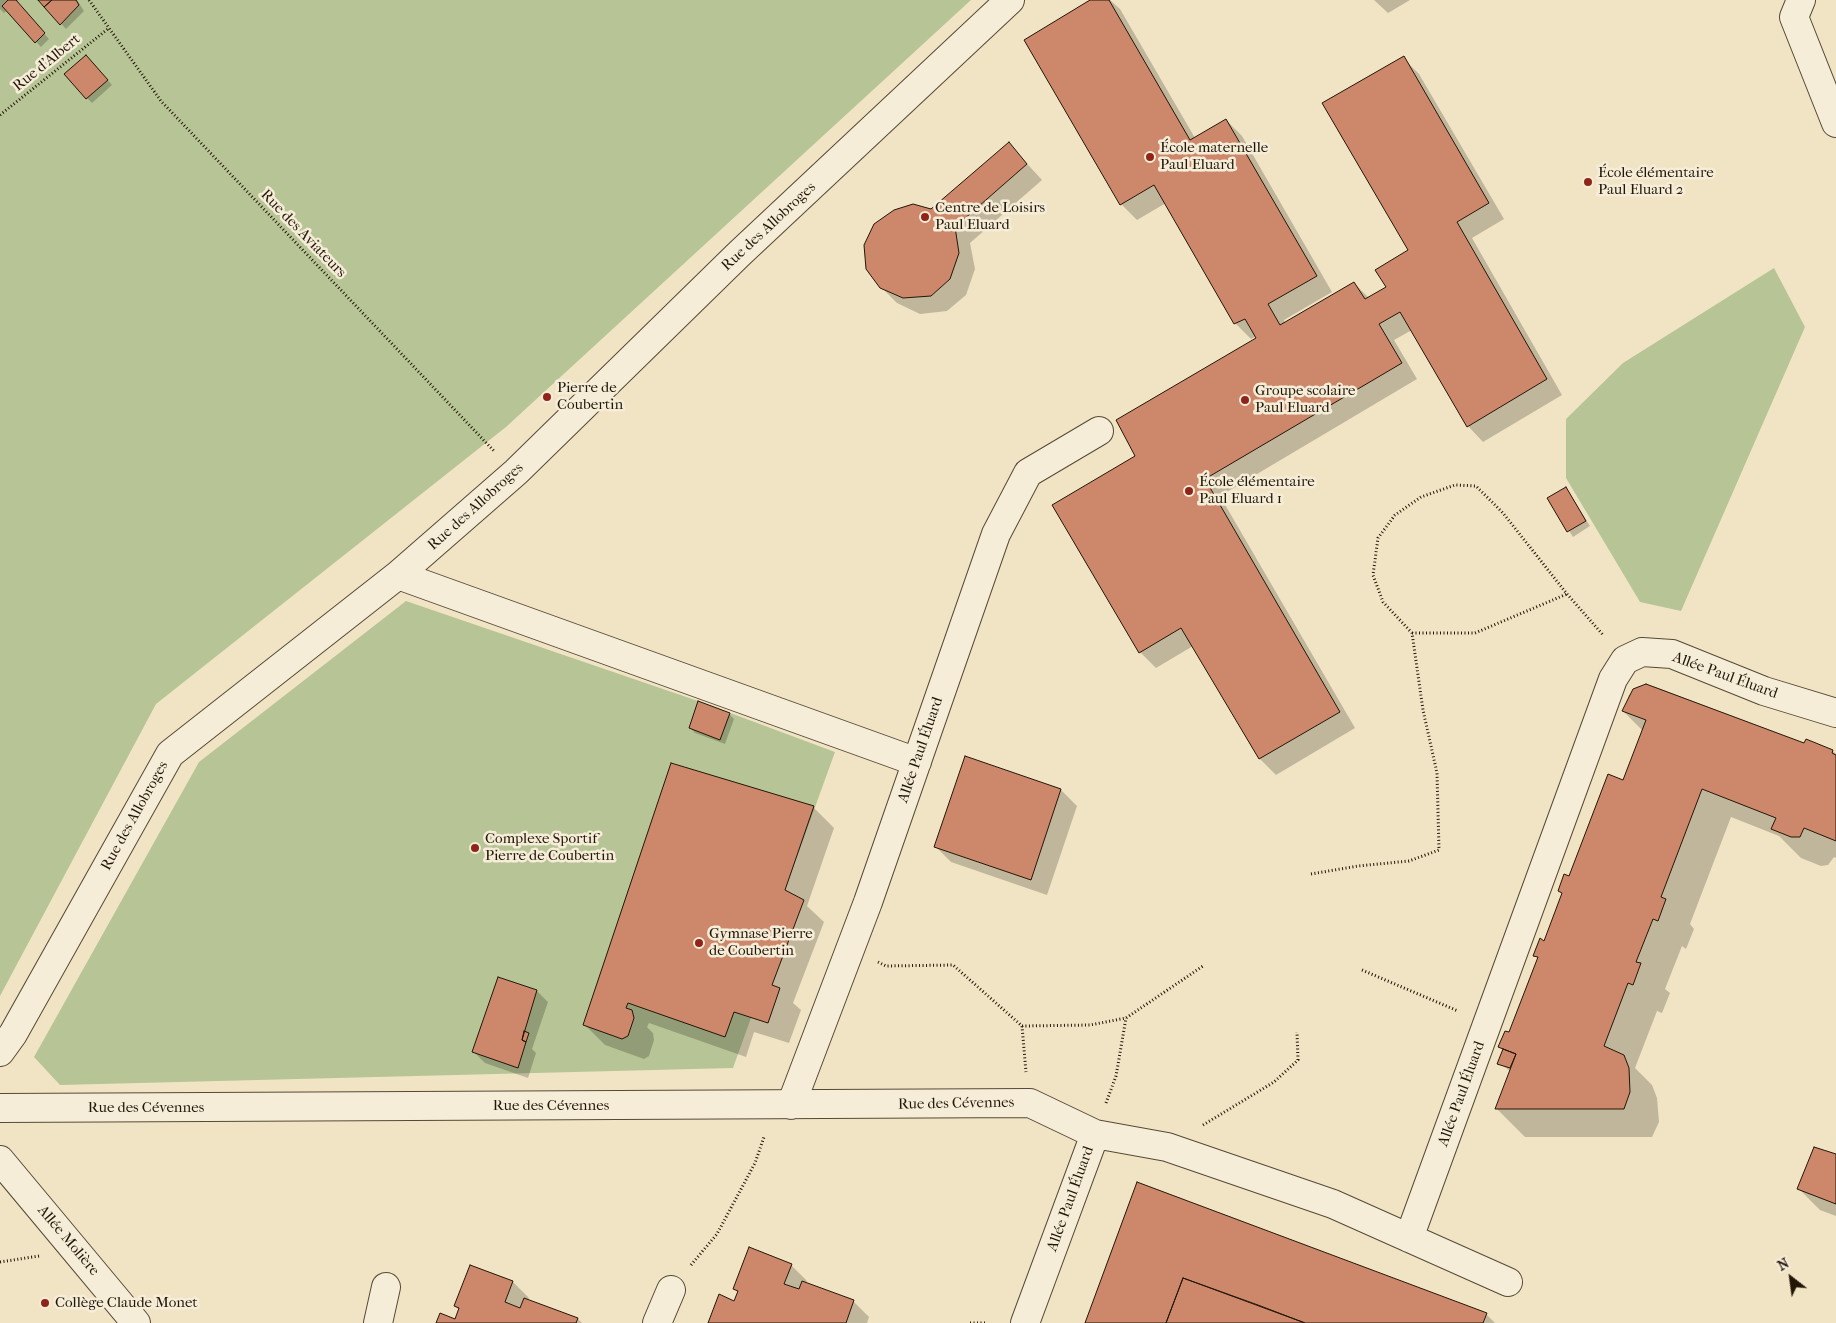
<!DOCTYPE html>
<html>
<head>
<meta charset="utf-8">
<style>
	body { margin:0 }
	#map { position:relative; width:1836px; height:1323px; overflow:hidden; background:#f1e4c4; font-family:"IM FELL French Canon",serif }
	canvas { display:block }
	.north { position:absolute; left:1766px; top:1253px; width:50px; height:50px; -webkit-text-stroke:4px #f6edd9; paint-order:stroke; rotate:330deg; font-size:14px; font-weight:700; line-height:20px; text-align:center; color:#221607 }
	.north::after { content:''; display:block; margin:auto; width:18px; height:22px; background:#221607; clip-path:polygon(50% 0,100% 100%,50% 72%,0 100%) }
</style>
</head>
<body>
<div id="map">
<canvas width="1836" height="1323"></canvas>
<div class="north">N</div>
</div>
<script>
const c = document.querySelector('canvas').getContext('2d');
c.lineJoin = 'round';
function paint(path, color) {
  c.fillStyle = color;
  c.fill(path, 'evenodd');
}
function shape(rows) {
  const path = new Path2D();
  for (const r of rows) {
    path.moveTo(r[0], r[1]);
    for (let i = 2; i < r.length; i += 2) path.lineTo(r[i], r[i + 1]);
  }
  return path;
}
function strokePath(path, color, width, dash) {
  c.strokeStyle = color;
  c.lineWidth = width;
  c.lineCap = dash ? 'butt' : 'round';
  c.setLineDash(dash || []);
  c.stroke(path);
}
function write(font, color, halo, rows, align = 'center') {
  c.font = font + ' "IM FELL French Canon",serif';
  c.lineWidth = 5;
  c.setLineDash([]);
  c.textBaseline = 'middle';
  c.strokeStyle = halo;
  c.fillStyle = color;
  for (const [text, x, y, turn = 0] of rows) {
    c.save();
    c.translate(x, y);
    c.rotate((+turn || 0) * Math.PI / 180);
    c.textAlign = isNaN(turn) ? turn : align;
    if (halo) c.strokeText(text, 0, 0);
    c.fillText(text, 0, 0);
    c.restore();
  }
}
paint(shape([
	[0,0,971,0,506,427,156,704,0,996],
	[1774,268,1805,327,1681,611,1640,602,1566,478,1566,419,1623,363],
	[406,601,698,701,835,752,785,890,772,985,780,988,768,1023,751,1018,733,1068,60,1085,34,1057,199,762]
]), '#b7c596');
paint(shape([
	[0,0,19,0,16,2,49,39,41,47,7,10,4,13,0,9],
	[39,0,77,0,84,11,66,29],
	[1092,0,1110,0,1120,9,1195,138,1226,120,1242,136,1332,292,1284,320,1285,323,1354,283,1369,298,1388,287,1409,250,1403,58,1419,74,1504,219,1472,238,1562,395,1483,442,1468,426,1412,330,1394,340,1417,379,1220,496,1355,728,1276,775,1260,759,1193,646,1156,668,1140,652,1136,457,1258,339,1257,336,1251,339,1235,323,1166,203,1137,220,1121,204,1026,40],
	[1374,0,1410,0,1388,13],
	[91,61,112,85,92,103,87,98],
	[1009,144,1042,180,970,243,975,269,966,295,947,311,920,314,897,303,881,287,932,210],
	[1566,488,1590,526,1573,537,1549,499],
	[1639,686,1653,686,1805,744,1833,751,1836,754,1836,858,1834,857,1828,865,1821,866,1801,858,1779,836,1731,817,1690,924,1694,929,1686,949,1682,946,1665,989,1670,993,1662,1013,1657,1011,1635,1068,1652,1085,1657,1098,1659,1122,1652,1137,1525,1137,1496,1108,1510,1071,1499,1063,1504,1050,1500,1046,1510,1034,1538,959,1535,955,1545,942,1563,894,1559,891,1569,878,1624,781,1643,731,1623,711,1629,695],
	[729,714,734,719,725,744,695,733,690,728],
	[966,757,1061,790,1077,806,1047,895,951,862,935,846],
	[813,807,834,828,807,906,824,922,793,1003,801,1010,789,1043,754,1032,746,1057,649,1023,647,1027,653,1033,654,1040,649,1056,644,1059,605,1045,584,1024],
	[498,979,537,991,548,1002,532,1049,536,1053,528,1078,485,1063,474,1052],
	[1836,1156,1836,1216,1820,1210,1799,1189],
	[791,1265,807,1281,806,1284,853,1301,869,1317,867,1323,709,1323,735,1302,739,1293,735,1289],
	[513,1282,529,1298,527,1301,578,1319,582,1323,437,1323,456,1320,460,1311,455,1306],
	[1486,1314,1495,1323,1087,1323]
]), '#0003');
const building = shape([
	[8,0,16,0,45,33,35,43,2,6,8,0],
	[38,0,52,0,44,7,38,0],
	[52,0,76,0,79,5,60,25,44,7,52,0],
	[1090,0,1109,0,1190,140,1226,119,1317,276,1268,304,1280,325,1354,282,1365,299,1386,287,1375,270,1408,250,1322,103,1404,56,1489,203,1457,222,1547,379,1467,427,1400,312,1379,324,1402,363,1205,479,1340,712,1259,759,1181,628,1139,653,1052,505,1135,456,1116,420,1256,338,1245,319,1234,324,1154,185,1120,205,1024,40,1090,0],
	[86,55,108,80,86,99,64,74,86,55],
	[1009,142,1027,164,955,227,959,253,950,279,931,296,903,298,880,288,866,269,864,245,874,224,894,210,913,204,931,209,1009,142],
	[1566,487,1586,521,1567,532,1547,498,1566,487],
	[1646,684,1804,743,1806,739,1833,750,1832,753,1836,755,1836,841,1804,828,1800,837,1791,837,1771,829,1776,818,1702,789,1661,897,1666,899,1658,921,1653,919,1636,962,1641,963,1633,985,1628,983,1604,1046,1624,1055,1629,1068,1630,1092,1624,1109,1495,1109,1516,1054,1498,1047,1505,1031,1509,1032,1538,957,1533,956,1540,938,1544,941,1562,893,1558,891,1564,874,1569,876,1608,774,1623,780,1646,720,1622,711,1633,689,1646,684],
	[698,701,730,713,720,740,689,728,698,701],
	[965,756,1061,789,1031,880,934,847,965,756],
	[671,763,814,806,785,890,804,900,772,985,780,988,768,1023,734,1012,725,1037,628,1003,626,1008,632,1010,634,1018,628,1036,622,1039,583,1025,671,763],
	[498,977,537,990,522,1040,526,1042,518,1068,472,1052,498,977],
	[524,1031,529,1033,526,1042,522,1040,524,1031],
	[1503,1049,1516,1054,1510,1068,1497,1064,1503,1049],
	[1814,1147,1836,1154,1836,1204,1797,1189,1814,1147],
	[1137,1182,1487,1313,1483,1323,1305,1323,1183,1278,1166,1323,1085,1323,1137,1182],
	[749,1247,792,1264,784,1284,799,1289,802,1281,854,1300,846,1323,708,1323,719,1294,734,1301,738,1291,733,1289,749,1247],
	[470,1265,513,1281,505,1302,520,1308,524,1298,578,1318,576,1323,436,1323,440,1313,455,1319,459,1308,454,1306,470,1265],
	[1183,1278,1258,1305,1305,1323,1166,1323,1183,1278]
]);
paint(building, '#cd876a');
strokePath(building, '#221607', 1);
const minor = shape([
	[1801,0,1794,17,1836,123],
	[398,575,917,762],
	[0,1052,13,1034,170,754,398,575,516,472,739,254,1010,0],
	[791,1105,868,902,996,534,1028,473,1099,431],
	[0,1108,1030,1103,1095,1134,1167,1147,1333,1204,1508,1282],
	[0,1160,136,1323],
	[1409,1238,1613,679,1625,660,1642,652,1672,654,1764,691,1836,713],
	[378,1323,386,1287],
	[657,1323,671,1290],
	[1025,1323,1095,1134]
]);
strokePath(minor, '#564a36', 30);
strokePath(shape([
	[89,0,161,101,494,451],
	[0,115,109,28],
	[1412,633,1475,633,1567,594],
	[1311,874,1358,866,1409,861,1439,850,1437,773,1423,710,1412,633,1383,602,1373,575,1378,538,1395,515,1421,497,1455,485,1476,486,1503,513,1567,594,1604,636],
	[878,962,886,966,953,965,1022,1026,1090,1025,1126,1018,1203,966],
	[1362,970,1458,1011],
	[1022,1026,1026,1072],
	[1106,1103,1116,1076,1126,1018],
	[1203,1125,1274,1082,1298,1060,1297,1032],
	[0,1262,39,1256],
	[691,1265,717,1234,755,1163,764,1137],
	[970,1323,986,1323]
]), '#221607', 3, [1, 2.5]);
strokePath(minor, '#f6edd9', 28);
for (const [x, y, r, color] of [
	[1150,157,5,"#8f2418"],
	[1588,182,5,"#8f2418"],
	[925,217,5,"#8f2418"],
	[547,397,5,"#8f2418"],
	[1245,400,5,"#8f2418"],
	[1189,491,5,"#8f2418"],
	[475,848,5,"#8f2418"],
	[699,943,5,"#8f2418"],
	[45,1303,5,"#8f2418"]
]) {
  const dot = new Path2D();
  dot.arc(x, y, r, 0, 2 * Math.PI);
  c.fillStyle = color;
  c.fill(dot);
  strokePath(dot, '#f6edd9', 2);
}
write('15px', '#221607', '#f6edd9', [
	["Rue d'Albert",47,63,-39],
	["Rue des Allobroges",769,227,-43],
	["Rue des Aviateurs",303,234,46],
	["Rue des Allobroges",476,507,-42],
	["Allée Paul Éluard",1725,676,20],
	["Allée Paul Éluard",921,750,-71],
	["Rue des Allobroges",135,816,-61],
	["Allée Paul Éluard",1462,1094,-70],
	["Rue des Cévennes",956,1104,-1],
	["Rue des Cévennes",551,1106],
	["Rue des Cévennes",146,1108],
	["Allée Paul Éluard",1071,1199,-70],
	["Allée Molière",68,1241,50]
]);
write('15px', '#221607', '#f6edd9', [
	["École maternelle",1160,148],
	["Paul Eluard",1160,165],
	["École élémentaire",1598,173],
	["Paul Eluard 2",1598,190],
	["Centre de Loisirs",935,208],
	["Paul Eluard",935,225],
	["Pierre de",557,388],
	["Coubertin",557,405],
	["Groupe scolaire",1255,391],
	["Paul Eluard",1255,408],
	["École élémentaire",1199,482],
	["Paul Eluard 1",1199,499],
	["Complexe Sportif",485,839],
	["Pierre de Coubertin",485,856],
	["Gymnase Pierre",709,934],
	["de Coubertin",709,951],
	["Collège Claude Monet",55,1303]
], 'left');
</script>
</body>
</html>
